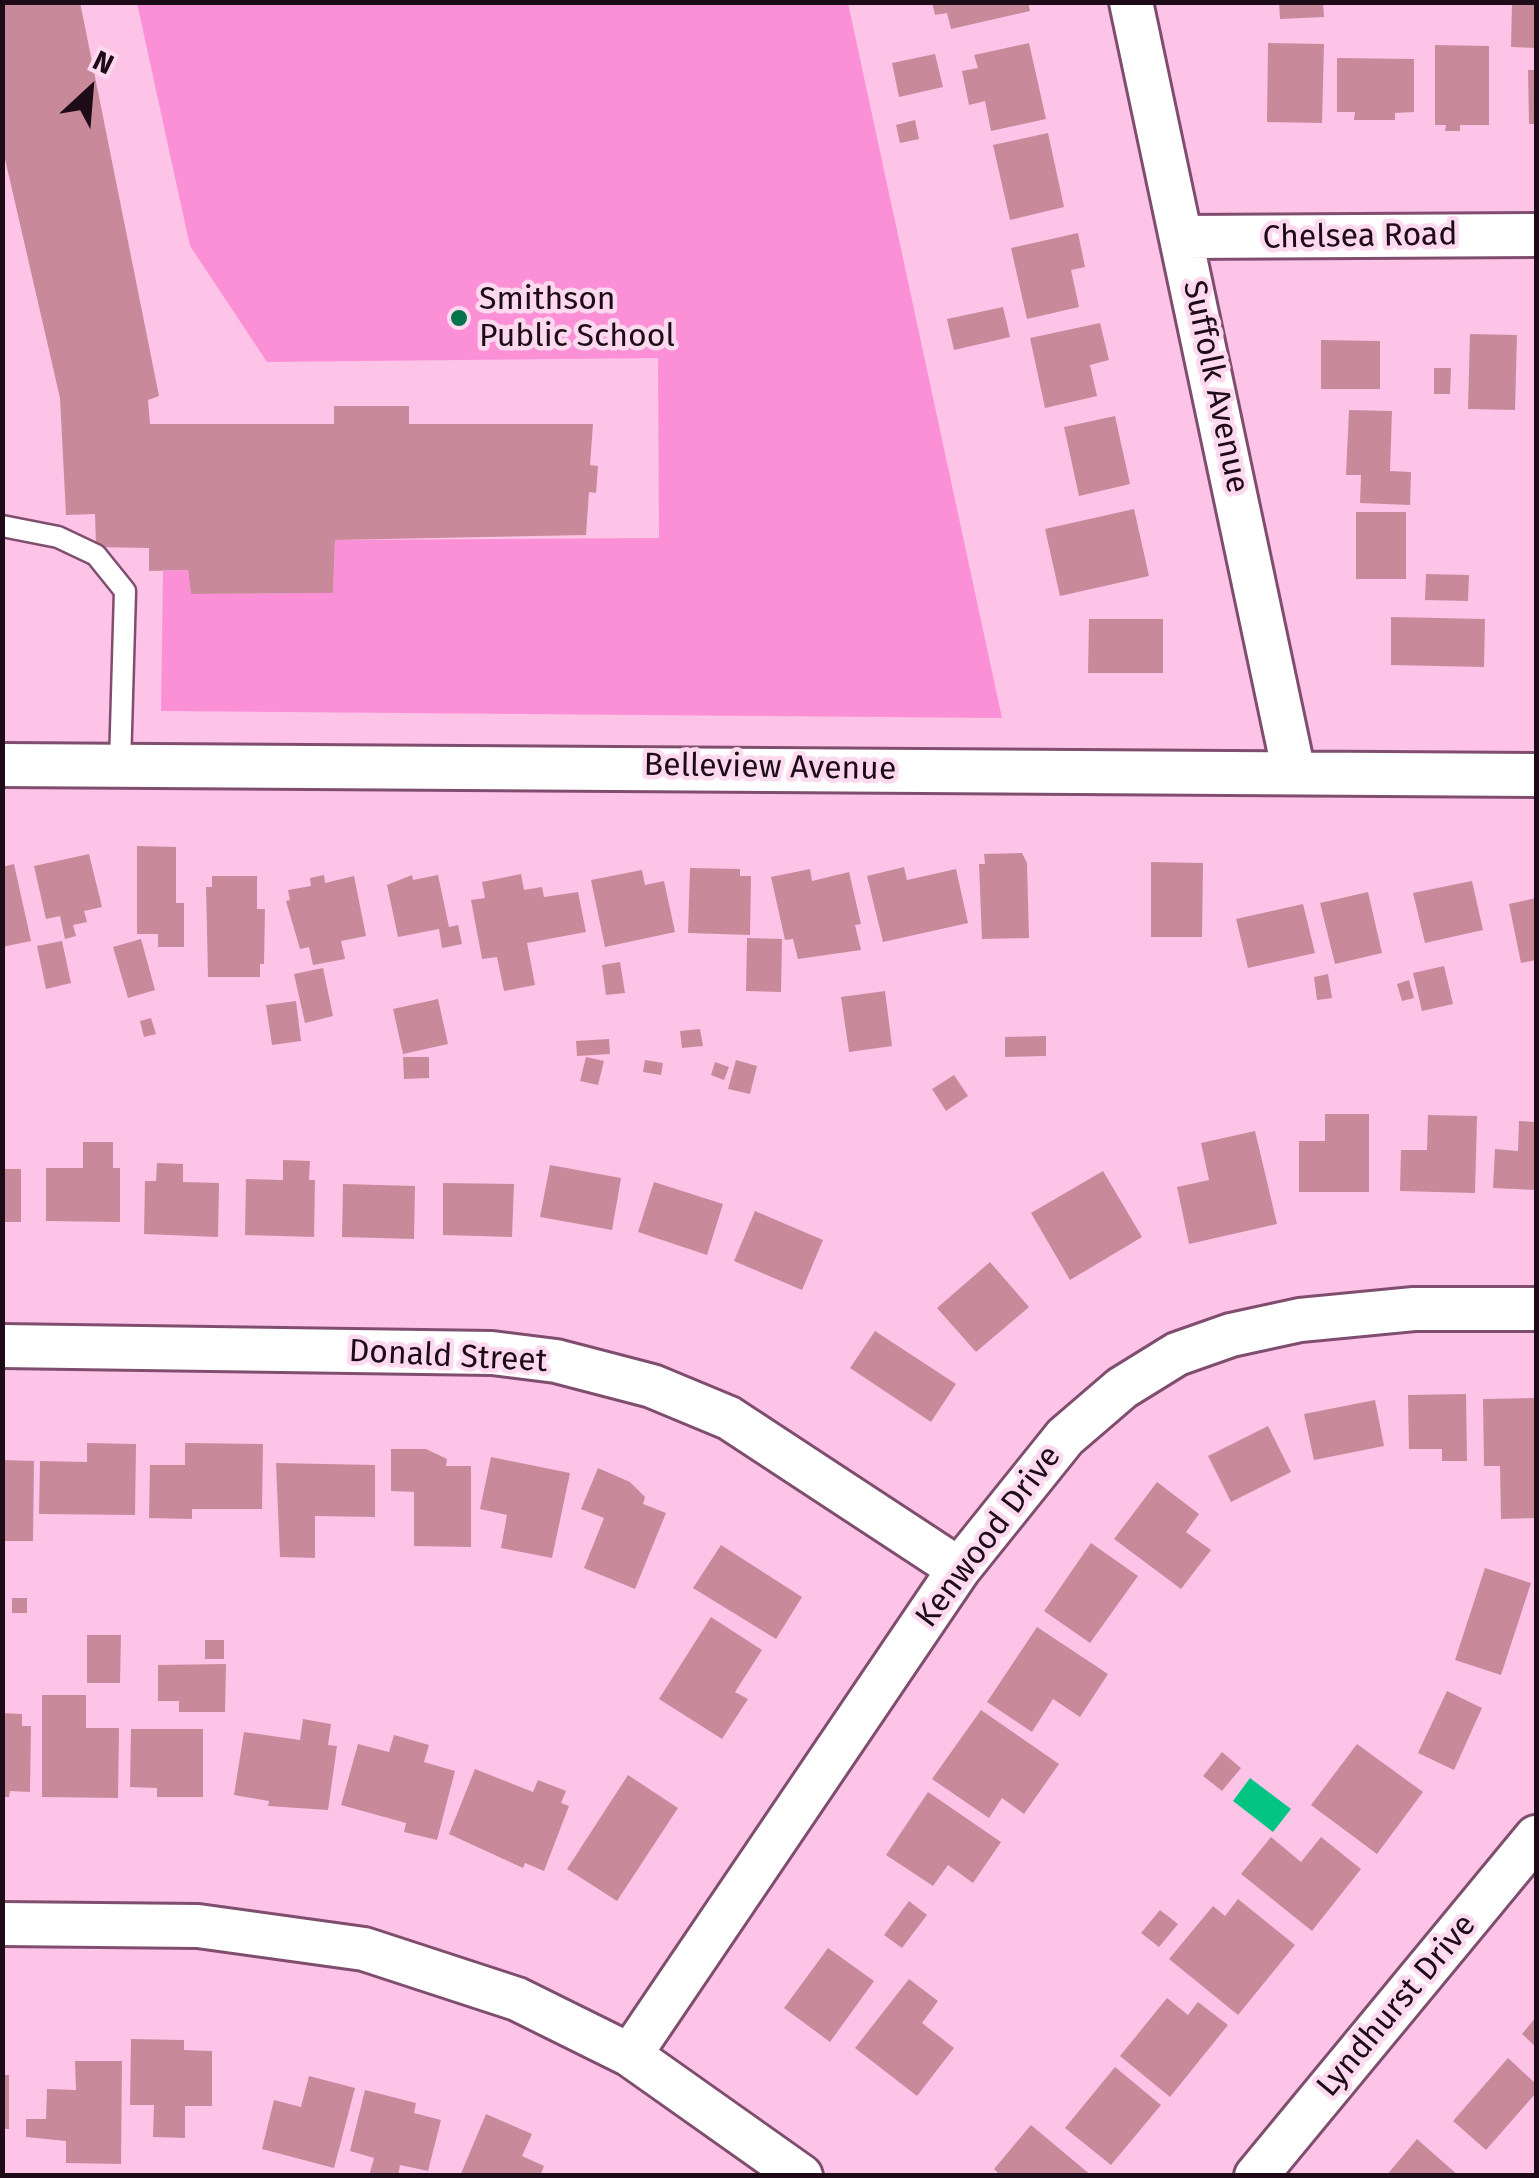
<!DOCTYPE html>
<html>
<head>
<meta charset="utf-8">
<style>
	body { margin:0 }
	#map { position:relative; width:1539px; height:2178px; overflow:hidden; background:#fdc4e8; font-family:"Fira Sans",sans-serif }
	canvas { display:block }
	.frame { position:absolute; inset:0; border:5px solid #1e0b18; pointer-events:none }
	.north { position:absolute; left:40px; top:40px; width:100px; height:100px; -webkit-text-stroke:8px #fcd9ef; paint-order:stroke; rotate:26deg; font-size:28px; font-weight:700; line-height:40px; text-align:center; color:#1e0b18 }
	.north::after { content:''; display:block; margin:auto; width:35px; height:45px; background:#1e0b18; clip-path:polygon(50% 0,100% 100%,50% 72%,0 100%) }
</style>
</head>
<body>
<div id="map">
<canvas width="1539" height="2178"></canvas>
<div class="frame"></div>
<div class="north">N</div>
</div>
<script>
const c = document.querySelector('canvas').getContext('2d');
c.lineJoin = 'round';
function paint(path, color) {
  c.fillStyle = color;
  c.fill(path, 'evenodd');
}
function shape(rows) {
  const path = new Path2D();
  for (const r of rows) {
    path.moveTo(r[0], r[1]);
    for (let i = 2; i < r.length; i += 2) path.lineTo(r[i], r[i + 1]);
  }
  return path;
}
function strokePath(path, color, width, dash) {
  c.strokeStyle = color;
  c.lineWidth = width;
  c.lineCap = dash ? 'butt' : 'round';
  c.setLineDash(dash || []);
  c.stroke(path);
}
function write(font, color, halo, rows, align = 'center') {
  c.font = font + ' "Fira Sans",sans-serif';
  c.lineWidth = 9;
  c.setLineDash([]);
  c.textBaseline = 'middle';
  c.strokeStyle = halo;
  c.fillStyle = color;
  for (const [text, x, y, turn = 0] of rows) {
    c.save();
    c.translate(x, y);
    c.rotate((+turn || 0) * Math.PI / 180);
    c.textAlign = isNaN(turn) ? turn : align;
    if (halo) c.strokeText(text, 0, 0);
    c.fillText(text, 0, 0);
    c.restore();
  }
}
paint(shape([
	[137,3,848,3,1002,718,161,711,163,571,188,570,191,594,333,593,335,540,659,538,658,358,267,362,190,246]
]), '#fb90d7');
paint(shape([
	[1250,1778,1291,1809,1273,1832,1233,1801]
]), '#04c484');
paint(shape([
	[2,2,80,2,159,396,148,400,150,424,334,424,334,406,409,406,409,424,593,424,590,465,598,466,596,493,589,492,586,535,335,540,333,593,191,594,188,570,149,571,149,548,96,547,95,514,66,515,60,398,2,146],
	[932,2,1028,2,1030,11,951,29,947,13,935,15],
	[1279,2,1323,2,1324,17,1280,19],
	[1512,2,1536,2,1536,48,1511,47],
	[1029,43,1046,119,991,131,985,101,969,105,962,71,978,68,974,55],
	[1268,43,1324,44,1322,123,1267,122],
	[1435,45,1489,46,1489,125,1460,125,1460,131,1445,131,1446,125,1435,125],
	[935,54,943,87,899,97,892,63],
	[1337,58,1414,59,1414,112,1395,113,1395,120,1354,120,1355,112,1337,112],
	[1528,70,1536,70,1536,124,1529,124],
	[915,120,919,139,900,143,896,125],
	[1048,133,1064,207,1010,220,993,145],
	[1078,233,1085,267,1071,270,1079,307,1027,319,1011,248],
	[1003,307,1010,337,954,350,947,319],
	[1100,323,1109,360,1090,365,1097,396,1045,408,1030,338],
	[1470,334,1517,335,1515,410,1468,409],
	[1321,340,1380,341,1380,389,1321,389],
	[1434,368,1451,368,1450,394,1434,394],
	[1349,410,1392,411,1390,471,1411,472,1410,505,1360,503,1361,475,1346,475],
	[1115,416,1130,484,1079,496,1064,427],
	[1134,509,1149,576,1060,596,1045,529],
	[1356,512,1406,512,1406,579,1356,579],
	[1426,574,1469,575,1468,601,1425,600],
	[1391,617,1485,619,1484,667,1391,665],
	[1089,619,1163,619,1163,673,1088,673],
	[137,846,176,847,176,903,184,903,184,947,158,947,158,934,137,934],
	[1022,853,1027,863,1029,938,982,939,979,864,985,864,984,854],
	[89,854,102,907,84,911,87,922,73,925,76,936,65,939,60,916,46,919,34,866],
	[1151,862,1203,863,1202,937,1151,937],
	[14,864,31,941,2,947,2,867],
	[904,867,907,880,956,869,968,923,883,942,867,876],
	[690,868,740,869,740,876,751,876,750,935,688,933],
	[810,869,812,881,849,872,861,924,855,925,861,950,798,959,793,939,785,940,771,877],
	[642,870,645,885,664,881,675,932,605,947,591,880],
	[521,874,524,890,542,887,544,897,578,892,586,932,527,943,535,985,504,991,497,957,482,959,471,900,485,898,482,882],
	[324,875,325,883,354,876,366,936,341,941,345,959,313,965,309,947,300,949,286,901,290,900,288,890,311,886,310,878],
	[412,875,413,880,438,875,449,927,458,925,462,944,442,948,439,929,398,937,387,885],
	[212,876,257,876,257,909,265,909,264,964,260,964,260,977,208,977,206,887,212,887],
	[1472,881,1483,930,1425,943,1413,893],
	[1368,892,1382,953,1335,964,1320,903],
	[1536,898,1536,960,1521,963,1509,904],
	[1303,904,1315,953,1248,968,1236,919],
	[747,938,782,939,781,992,746,991],
	[141,939,155,990,128,998,113,947],
	[62,941,71,983,46,989,37,946],
	[620,962,625,993,606,995,602,965],
	[1444,966,1453,1004,1422,1011,1413,973],
	[323,968,333,1016,305,1023,294,974],
	[1328,974,1332,998,1317,1000,1314,977],
	[1409,980,1414,998,1402,1001,1397,984],
	[885,991,892,1046,849,1052,841,997],
	[438,999,448,1044,403,1054,393,1009],
	[296,1001,301,1041,272,1045,266,1005],
	[151,1018,156,1034,144,1037,140,1021],
	[700,1029,703,1046,682,1048,680,1031],
	[1046,1036,1046,1056,1005,1057,1005,1037],
	[609,1039,610,1054,577,1056,576,1041],
	[403,1057,429,1057,429,1078,404,1079],
	[586,1057,604,1061,598,1085,580,1081],
	[645,1060,663,1063,661,1075,643,1072],
	[736,1060,757,1066,750,1094,728,1089],
	[715,1062,729,1067,724,1080,711,1075],
	[954,1075,968,1096,946,1111,932,1089],
	[1325,1114,1369,1114,1369,1192,1299,1192,1299,1141,1325,1141],
	[1428,1115,1477,1116,1475,1193,1400,1191,1401,1150,1427,1150],
	[1519,1121,1536,1122,1536,1190,1493,1188,1495,1149,1518,1151],
	[1255,1131,1277,1224,1189,1244,1177,1187,1209,1180,1201,1143],
	[83,1142,113,1142,113,1168,120,1168,120,1222,46,1221,46,1168,83,1168],
	[283,1160,310,1161,309,1180,315,1180,314,1237,245,1235,246,1179,283,1180],
	[157,1163,183,1164,183,1182,219,1183,218,1237,144,1234,145,1181,156,1181],
	[550,1165,621,1178,612,1230,540,1217],
	[2,1169,21,1169,21,1222,2,1222],
	[1103,1171,1142,1237,1070,1280,1031,1213],
	[654,1182,723,1204,707,1255,638,1232],
	[443,1183,514,1184,512,1237,443,1235],
	[343,1184,415,1186,414,1239,342,1237],
	[755,1211,823,1240,802,1290,734,1261],
	[990,1262,1029,1307,976,1352,937,1308],
	[875,1331,956,1384,931,1422,850,1368],
	[1466,1394,1467,1461,1442,1461,1442,1449,1409,1449,1408,1395],
	[1536,1398,1536,1518,1501,1519,1500,1466,1484,1466,1483,1399],
	[1375,1400,1384,1446,1314,1460,1304,1414],
	[1268,1426,1291,1472,1231,1502,1208,1456],
	[87,1443,136,1444,135,1515,39,1514,40,1461,87,1462],
	[185,1443,263,1444,262,1509,192,1509,192,1519,149,1518,150,1465,185,1465],
	[391,1449,426,1449,447,1459,446,1466,471,1466,471,1547,414,1546,414,1492,391,1491],
	[491,1457,570,1473,552,1558,501,1548,507,1515,480,1509],
	[2,1460,34,1461,33,1541,2,1541],
	[276,1463,375,1465,375,1517,315,1516,315,1558,280,1557],
	[598,1468,630,1482,645,1497,643,1504,666,1513,635,1589,584,1568,604,1518,581,1509],
	[1157,1482,1199,1514,1186,1532,1211,1550,1181,1589,1114,1539],
	[1091,1543,1138,1576,1090,1643,1044,1611],
	[721,1545,802,1597,776,1639,693,1588],
	[1485,1568,1531,1583,1501,1675,1455,1660],
	[12,1598,27,1598,27,1613,12,1613],
	[711,1617,762,1650,735,1692,748,1699,722,1739,659,1699],
	[1037,1627,1108,1674,1080,1717,1053,1699,1032,1732,987,1702],
	[87,1635,121,1635,120,1683,87,1683],
	[205,1640,224,1640,224,1659,205,1659],
	[226,1664,225,1712,179,1712,179,1701,158,1701,158,1665],
	[1447,1691,1482,1708,1454,1770,1418,1753],
	[42,1695,86,1695,86,1728,119,1728,118,1798,42,1797],
	[981,1710,1059,1764,1024,1814,1002,1798,989,1818,932,1779],
	[2,1713,22,1714,22,1726,31,1726,30,1792,10,1791,9,1797,2,1797],
	[303,1719,331,1724,328,1745,337,1746,328,1810,268,1806,269,1801,234,1795,244,1732,300,1740],
	[131,1729,203,1729,203,1797,157,1797,157,1788,130,1787],
	[394,1735,429,1745,424,1762,455,1771,437,1840,404,1832,406,1823,341,1805,358,1744,389,1752],
	[1357,1744,1423,1792,1377,1854,1311,1805],
	[1222,1752,1241,1768,1222,1791,1203,1776],
	[475,1769,533,1792,538,1780,566,1791,561,1803,569,1806,544,1871,525,1863,523,1868,449,1834],
	[628,1775,678,1808,617,1901,567,1869],
	[928,1792,1001,1842,973,1883,948,1865,933,1886,886,1855],
	[1271,1837,1301,1862,1321,1837,1361,1869,1312,1931,1241,1874],
	[1238,1899,1295,1945,1238,2015,1169,1959,1213,1906,1225,1916],
	[909,1901,927,1915,902,1948,884,1935],
	[1160,1910,1178,1924,1159,1947,1141,1933],
	[828,1948,874,1981,830,2042,784,2008],
	[909,1979,938,2001,922,2023,954,2048,917,2096,855,2048],
	[1167,1998,1188,2015,1198,2002,1228,2025,1170,2097,1120,2056],
	[1536,2017,1536,2047,1522,2034],
	[131,2039,184,2040,184,2050,212,2051,212,2106,185,2106,185,2138,153,2137,154,2105,130,2105],
	[1508,2058,1536,2084,1536,2093,1486,2150,1453,2121],
	[75,2061,122,2061,121,2164,66,2163,66,2141,26,2137,26,2119,46,2119,47,2089,76,2090],
	[1115,2067,1161,2105,1111,2165,1065,2128],
	[2,2075,9,2075,9,2129,2,2129],
	[309,2076,355,2088,334,2168,262,2149,274,2100,301,2107],
	[365,2090,416,2103,414,2113,441,2120,428,2171,400,2165,398,2176,369,2176,374,2158,350,2151],
	[486,2114,532,2134,522,2156,544,2166,540,2176,460,2176],
	[1031,2125,1092,2176,1001,2176,994,2169],
	[1417,2139,1459,2176,1386,2176]
]), '#c88a9b');
const service = shape([
	[2,526,58,537,96,555,125,591,120,765]
]);
const minor = shape([
	[1131,2,1294,773],
	[1183,237,1536,235],
	[2,765,1536,775],
	[2,1346,492,1353,556,1361,652,1386,729,1418,959,1569],
	[2,1924,198,1926,364,1949,517,1999,630,2055,801,2176],
	[630,2055,959,1569,1065,1437,1122,1388,1177,1354,1231,1335,1300,1320,1414,1309,1536,1309],
	[1256,2176,1536,1837]
]);
strokePath(service, '#7f4e6e', 25);
strokePath(minor, '#7f4e6e', 48);
strokePath(service, '#fff', 20);
strokePath(minor, '#fff', 42);
for (const [x, y, r, color] of [
	[459,318,10,"#03734c"]
]) {
  const dot = new Path2D();
  dot.arc(x, y, r, 0, 2 * Math.PI);
  c.fillStyle = color;
  c.fill(dot);
  strokePath(dot, '#fcd9ef', 4);
}
write('32px', '#1e0b18', '#fcd9ef', [
	["Chelsea Road",1360,237,-1],
	["Suffolk Avenue",1215,387,78],
	["Belleview Avenue",770,768,1],
	["Donald Street",448,1357,3],
	["Kenwood Drive",989,1537,-53],
	["Lyndhurst Drive",1397,2006,-50]
]);
write('32px', '#1e0b18', '#fcd9ef', [
	["Smithson",479,300],
	["Public School",479,337]
], 'left');
</script>
</body>
</html>
